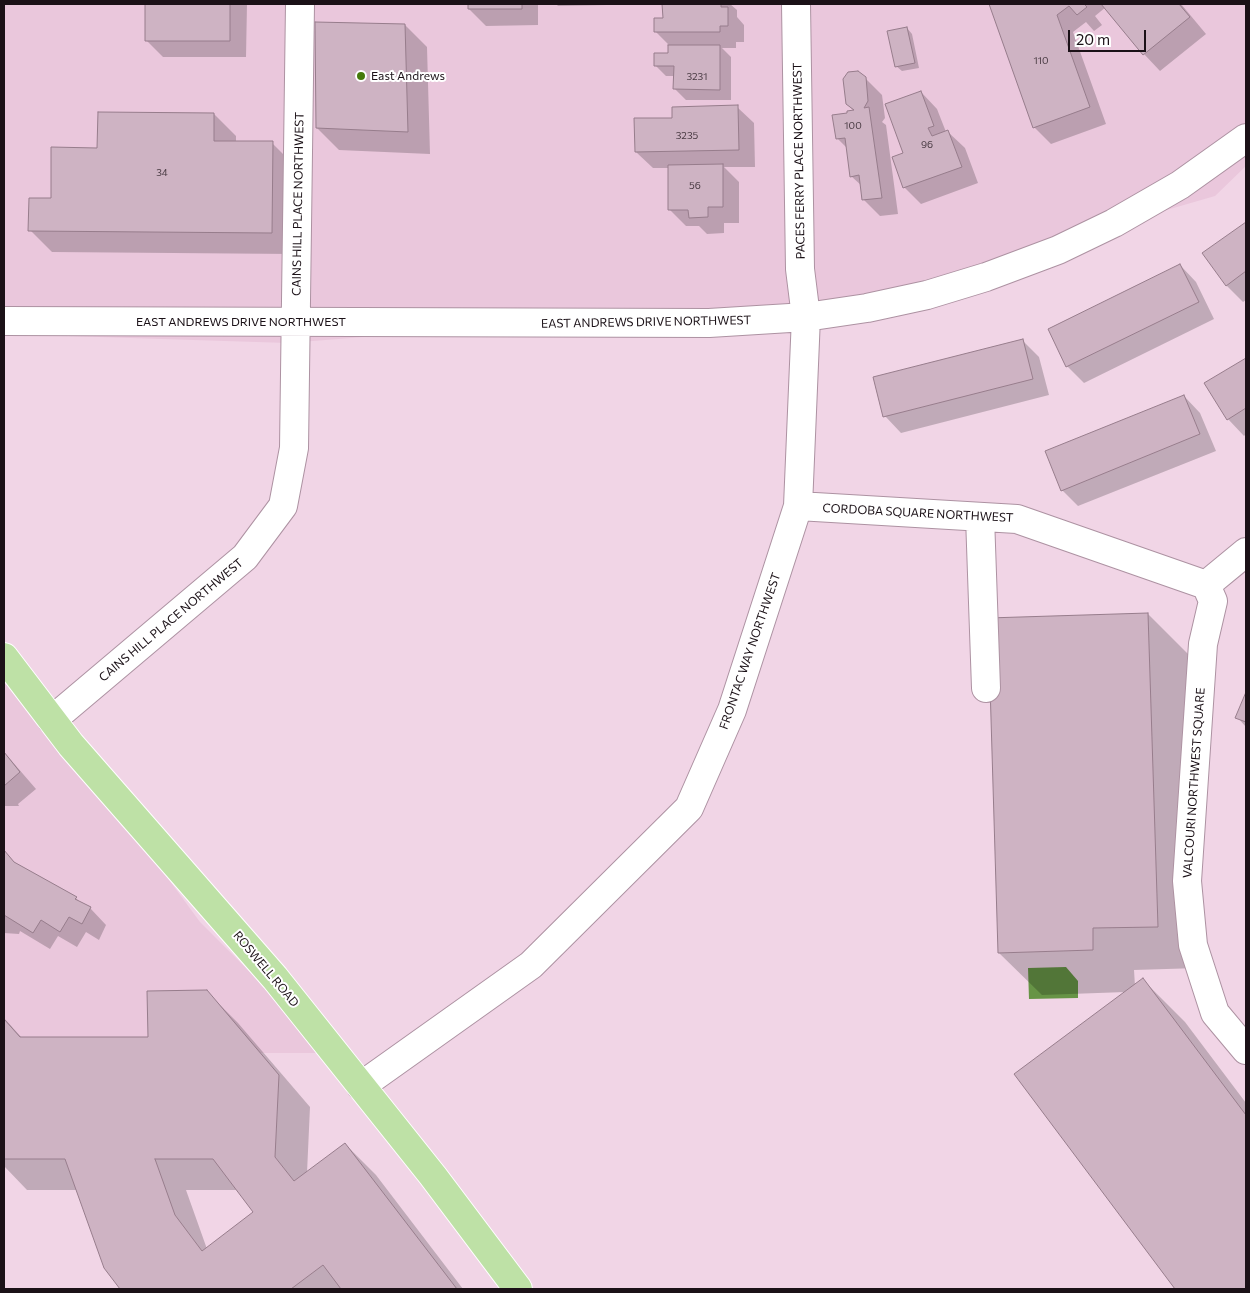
<!DOCTYPE html>
<html>
<head>
<meta charset="utf-8">
<style>
	body { margin:0 }
	#map { position:relative; width:1250px; height:1293px; overflow:hidden; background:#f1d5e6; font-family:Commissioner,sans-serif }
	canvas { display:block }
	.frame { position:absolute; inset:0; border:5px solid #1b1117; pointer-events:none }
	.scale { position:absolute; left:1068px; top:30px; width:78px; height:22px; box-sizing:border-box; border:2px solid #1b1117; border-top:0; padding-left:6px; font-size:15px; line-height:18px; white-space:nowrap; color:#1b1117; -webkit-text-stroke:4px #fff; paint-order:stroke }
</style>
</head>
<body>
<div id="map">
<canvas width="1250" height="1293"></canvas>
<div class="frame"></div>
<div class="scale">20 m</div>
</div>
<script>
const c = document.querySelector('canvas').getContext('2d');
c.lineJoin = 'round';
function paint(path, color) {
  c.fillStyle = color;
  c.fill(path, 'evenodd');
}
function shape(rows) {
  const path = new Path2D();
  for (const r of rows) {
    path.moveTo(r[0], r[1]);
    for (let i = 2; i < r.length; i += 2) path.lineTo(r[i], r[i + 1]);
  }
  return path;
}
function strokePath(path, color, width, dash) {
  c.strokeStyle = color;
  c.lineWidth = width;
  c.lineCap = dash ? 'butt' : 'round';
  c.setLineDash(dash || []);
  c.stroke(path);
}
function write(font, color, halo, rows, align = 'center') {
  c.font = font + ' Commissioner,sans-serif';
  c.lineWidth = 4;
  c.setLineDash([]);
  c.textBaseline = 'middle';
  c.strokeStyle = halo;
  c.fillStyle = color;
  for (const [text, x, y, turn = 0] of rows) {
    c.save();
    c.translate(x, y);
    c.rotate((+turn || 0) * Math.PI / 180);
    c.textAlign = isNaN(turn) ? turn : align;
    if (halo) c.strokeText(text, 0, 0);
    c.fillText(text, 0, 0);
    c.restore();
  }
}
paint(shape([
	[4,4,1246,4,1246,166,1215,196,866,297,288,343,4,334],
	[4,655,200,922,331,1053,4,1053]
]), '#eac7dc');
paint(shape([
	[1066,967,1078,981,1078,998,1029,999,1028,968]
]), '#679446');
paint(shape([
	[147,4,247,4,246,57,163,57,146,40],
	[469,4,538,4,538,25,486,26,469,9],
	[556,4,607,4,607,5,558,6],
	[664,4,730,4,737,10,737,17,744,25,744,42,736,42,736,48,722,48,731,57,731,100,686,100,675,89,675,76,666,76,655,65,669,54,669,45,655,31,664,20],
	[990,4,1181,4,1206,34,1160,71,1144,54,1106,7,1095,16,1102,25,1094,31,1086,22,1073,32,1106,124,1051,144,1034,127],
	[405,25,427,47,430,154,339,150,317,128],
	[907,28,912,34,919,68,902,71,896,66],
	[865,78,882,95,885,118,882,122,886,125,898,214,880,216,864,200,862,186,851,176,848,149,837,138,848,114,854,111,847,104],
	[921,92,937,109,946,132,948,132,965,148,978,183,921,204,904,187,905,154],
	[737,107,754,123,755,167,724,167,739,182,739,223,724,223,724,233,707,234,699,226,686,226,669,209,669,168,653,168,636,152,673,119],
	[214,114,236,136,236,142,272,143,294,165,293,254,52,252,30,230,52,199,99,149],
	[1246,223,1246,300,1243,302,1226,285,1204,254],
	[1180,265,1196,282,1214,319,1084,383,1067,366,1049,330],
	[1022,340,1039,357,1049,395,901,433,885,416],
	[1246,359,1246,434,1244,436,1228,419,1206,384],
	[1184,396,1200,413,1216,451,1078,506,1062,490],
	[1148,614,1190,656,1199,968,1134,970,1135,986,1143,980,1185,1022,1246,1103,1246,1289,1177,1289,1016,1075,1126,992,1042,995,999,953],
	[1246,695,1246,727,1237,717],
	[4,752,36,789,18,804,19,806,4,806],
	[4,851,17,865,76,898,81,904,90,908,106,925,99,940,86,932,77,947,58,936,50,949,20,931,19,934,4,933],
	[206,991,238,1023,310,1107,307,1173,345,1144,376,1175,463,1289,122,1289,105,1267,77,1190,27,1190,4,1166,4,1018,22,1038,149,1038],
	[186,1190,237,1190,255,1213,207,1249]
]), '#0003');
const building = shape([
	[145,4,230,4,230,41,145,41,145,4],
	[468,4,522,4,522,9,468,9,468,4],
	[662,4,721,4,721,7,728,7,728,26,720,26,720,32,654,32,654,18,663,18,662,4],
	[989,4,1084,4,1087,7,1077,15,1069,6,1057,15,1090,107,1033,128,989,4],
	[1101,4,1179,4,1190,17,1143,55,1101,4],
	[315,22,405,24,408,132,316,128,315,22],
	[907,27,915,63,895,67,887,31,907,27],
	[668,45,720,45,720,90,673,89,674,66,654,66,654,53,668,53,668,45],
	[858,71,866,77,868,101,864,108,869,107,882,198,862,200,859,175,850,177,845,138,836,139,832,115,847,113,847,111,854,110,846,104,843,79,848,72,858,71],
	[921,91,934,126,928,128,932,136,948,130,962,167,903,188,892,157,903,153,885,104,921,91],
	[738,105,739,150,635,152,634,118,672,118,672,107,738,105],
	[98,112,214,113,214,141,273,141,272,233,28,231,29,198,51,198,51,147,97,148,98,112],
	[723,164,723,207,708,207,708,217,689,218,688,210,668,210,668,165,723,164],
	[1246,222,1246,271,1226,286,1202,253,1246,222],
	[1180,264,1199,302,1066,367,1048,329,1180,264],
	[1023,339,1033,379,883,417,873,377,1023,339],
	[1246,358,1246,408,1227,420,1204,383,1246,358],
	[1184,395,1200,434,1061,491,1045,451,1184,395],
	[1148,613,1158,927,1093,928,1093,950,998,953,988,618,1148,613],
	[1246,692,1246,722,1235,718,1246,692],
	[4,752,20,772,4,786,4,752],
	[4,850,14,862,77,897,75,899,91,907,82,924,69,917,60,932,41,920,33,933,4,915,4,850],
	[1143,978,1246,1115,1246,1289,1175,1289,1014,1074,1143,978],
	[207,990,279,1075,275,1157,294,1181,345,1143,457,1289,341,1289,323,1265,291,1289,120,1289,104,1268,65,1159,4,1159,4,1019,20,1037,148,1037,147,991,207,990],
	[155,1159,213,1159,253,1212,202,1251,175,1215,155,1159]
]);
paint(building, '#ceb3c3');
strokePath(building, '#977d8c', 1);
const minor = shape([
	[4,321,709,323,806,317,867,308,927,295,986,277,1058,250,1114,223,1180,185,1246,138],
	[798,506,1017,519,1206,585],
	[980,517,986,688],
	[1246,552,1206,585,1213,601,1203,644,1187,881,1193,945,1215,1013,1246,1050],
	[52,720,245,557,283,506,294,448,300,4],
	[361,1086,531,965,689,808,732,710,798,506,806,317,800,269,796,4]
]);
const major = shape([
	[4,657,71,745,275,978,433,1176,518,1289]
]);
strokePath(minor, '#ad92a2', 30);
strokePath(major, '#fff', 30);
strokePath(minor, '#fff', 28);
strokePath(major, '#bee1a6', 28);
for (const [x, y, r, color] of [
	[361,76,5,"#457a0b"]
]) {
  const dot = new Path2D();
  dot.arc(x, y, r, 0, 2 * Math.PI);
  c.fillStyle = color;
  c.fill(dot);
  strokePath(dot, '#fff', 2);
}
write('10px', '#483a42', null, [
	["110",1041,61],
	["3231",697,77],
	["100",853,126],
	["3235",687,136],
	["96",927,145],
	["34",162,173],
	["56",695,186]
]);
write('12px', '#1b1117', '#fff', [
	["East Andrews",371,76]
], 'left');
write('12px', '#1b1117', '#fff', [
	["PACES FERRY PLACE NORTHWEST",799,161,-91],
	["CAINS HILL PLACE NORTHWEST",298,204,-89],
	["EAST ANDREWS DRIVE NORTHWEST",241,322],
	["EAST ANDREWS DRIVE NORTHWEST",646,322,-1],
	["CORDOBA SQUARE NORTHWEST",918,513,3],
	["CAINS HILL PLACE NORTHWEST",171,620,-40],
	["FRONTAC WAY NORTHWEST",750,651,-71],
	["VALCOURI NORTHWEST SQUARE",1194,783,-86],
	["ROSWELL ROAD",266,969,50]
]);
</script>
</body>
</html>
